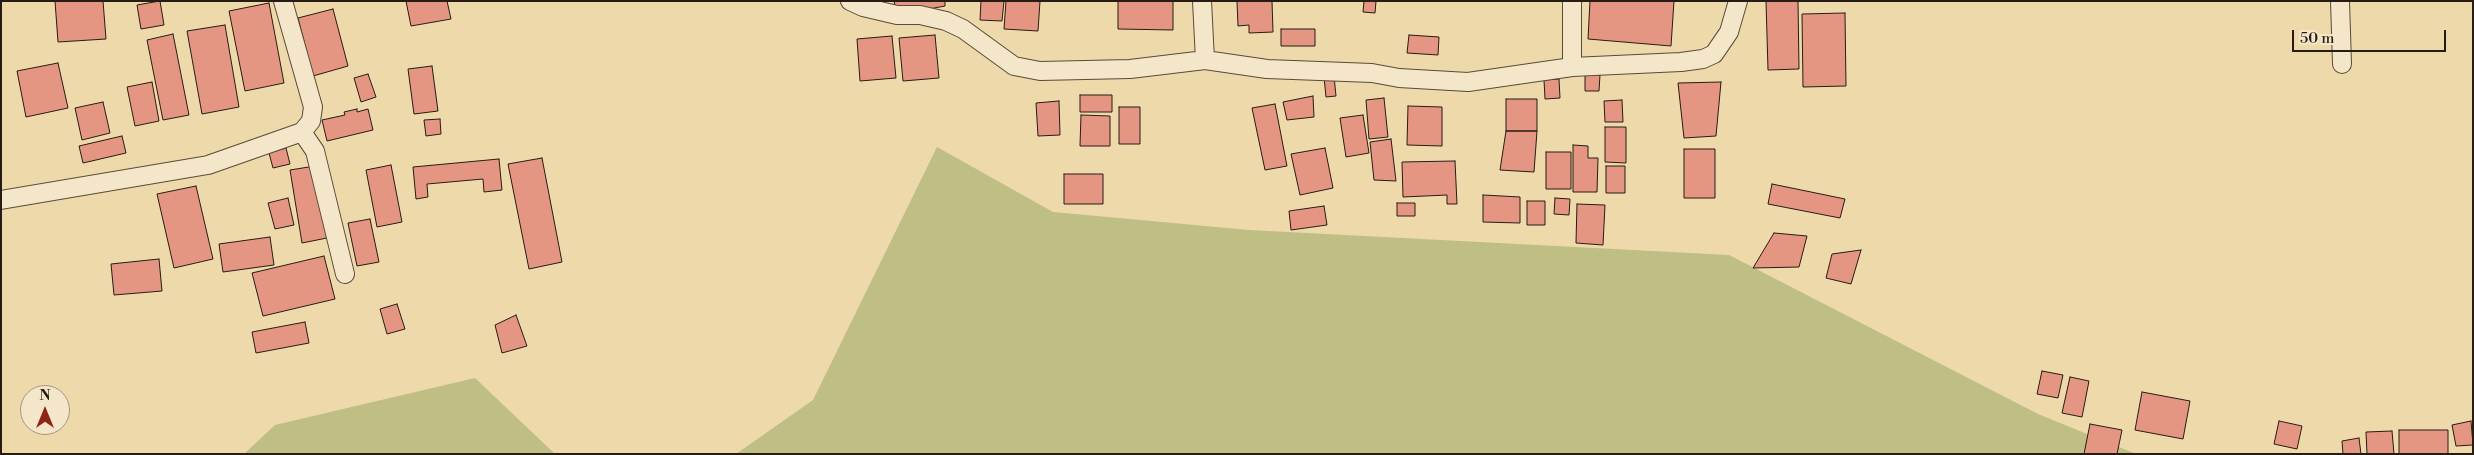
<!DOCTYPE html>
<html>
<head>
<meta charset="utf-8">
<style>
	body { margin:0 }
	#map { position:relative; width:2474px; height:455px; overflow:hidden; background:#eed9aa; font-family:"Libre Bodoni",serif }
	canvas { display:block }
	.frame { position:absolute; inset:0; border:2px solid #261c14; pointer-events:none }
	.north { position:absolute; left:20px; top:385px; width:50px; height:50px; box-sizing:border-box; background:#f4e6c8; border:1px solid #a29580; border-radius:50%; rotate:0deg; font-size:14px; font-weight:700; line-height:20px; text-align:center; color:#261c14 }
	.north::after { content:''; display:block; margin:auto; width:18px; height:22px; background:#8f2418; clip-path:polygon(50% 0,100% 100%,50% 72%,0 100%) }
	.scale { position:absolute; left:2292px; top:30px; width:154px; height:22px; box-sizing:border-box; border:2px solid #261c14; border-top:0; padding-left:6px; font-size:15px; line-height:18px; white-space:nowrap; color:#261c14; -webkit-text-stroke:4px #f4e6c8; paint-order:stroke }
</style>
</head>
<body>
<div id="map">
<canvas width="2474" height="455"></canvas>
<div class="frame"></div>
<div class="north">N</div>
<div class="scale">50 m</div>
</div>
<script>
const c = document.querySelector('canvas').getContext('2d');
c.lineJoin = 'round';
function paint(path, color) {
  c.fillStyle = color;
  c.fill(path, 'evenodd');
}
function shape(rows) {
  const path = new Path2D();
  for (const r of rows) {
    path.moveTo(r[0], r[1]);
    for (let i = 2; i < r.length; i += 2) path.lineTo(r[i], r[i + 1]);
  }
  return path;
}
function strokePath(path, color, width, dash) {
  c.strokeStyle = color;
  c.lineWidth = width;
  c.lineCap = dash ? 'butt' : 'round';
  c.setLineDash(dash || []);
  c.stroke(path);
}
paint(shape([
	[937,147,1053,212,1249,230,1729,255,2038,414,2136,454,736,454,813,400],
	[475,378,555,454,244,454,275,425]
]), '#bebe85');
const building = shape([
	[55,1,103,1,106,39,58,42,55,1],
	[160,1,164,25,141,29,137,5,160,1],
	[406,1,447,1,451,19,411,26,406,1],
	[894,1,945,1,945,6,897,15,894,1],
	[981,1,1004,1,1002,21,980,20,981,1],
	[1006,1,1040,1,1038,31,1004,29,1006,1],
	[1118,1,1173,1,1173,30,1118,29,1118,1],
	[1237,1,1272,1,1273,32,1249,33,1249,25,1238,26,1237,1],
	[1364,1,1376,1,1375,13,1363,12,1364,1],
	[1590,1,1674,1,1671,46,1588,39,1590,1],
	[1766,1,1798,1,1799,69,1768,70,1766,1],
	[269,3,284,83,245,91,229,11,269,3],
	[333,9,348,66,313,76,298,18,333,9],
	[1845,13,1846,86,1803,87,1802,14,1845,13],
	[225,25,239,107,202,114,187,31,225,25],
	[1281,29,1315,29,1315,46,1281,46,1281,29],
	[173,34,189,115,163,120,147,40,173,34],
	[935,35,939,78,903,81,899,38,935,35],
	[1409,35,1439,37,1438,55,1407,53,1409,35],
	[892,36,896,78,860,81,857,39,892,36],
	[58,63,68,108,26,117,17,71,58,63],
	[432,66,438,111,414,114,408,69,432,66],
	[368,74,376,97,361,102,354,78,368,74],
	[1585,74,1600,75,1599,91,1585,91,1585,74],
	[1334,76,1336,96,1326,97,1324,77,1334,76],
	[1559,79,1560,98,1545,99,1544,80,1559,79],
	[152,82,159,121,135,126,127,87,152,82],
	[1721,82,1716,136,1684,138,1678,83,1721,82],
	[1080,95,1112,95,1112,112,1080,112,1080,95],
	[1313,96,1314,117,1287,120,1283,102,1313,96],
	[1384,98,1388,137,1369,139,1366,100,1384,98],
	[1506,99,1537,99,1537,131,1506,131,1506,99],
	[1622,100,1623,122,1605,122,1604,101,1622,100],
	[1059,101,1060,135,1038,136,1036,103,1059,101],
	[103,102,110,133,82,140,75,108,103,102],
	[1275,104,1287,166,1265,170,1252,108,1275,104],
	[1408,106,1442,107,1442,146,1407,145,1408,106],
	[1119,107,1140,107,1140,144,1119,144,1119,107],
	[357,109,357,112,368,109,373,130,327,141,322,120,345,115,344,112,357,109],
	[1081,115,1110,116,1110,146,1080,146,1081,115],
	[1363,115,1369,153,1346,157,1340,118,1363,115],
	[440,119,441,134,426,136,424,120,440,119],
	[1605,127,1626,127,1626,163,1605,162,1605,127],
	[1506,131,1537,131,1534,172,1500,170,1506,131],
	[122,136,126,153,83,163,79,146,122,136],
	[1391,139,1396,181,1374,180,1370,142,1391,139],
	[1573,145,1588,146,1588,158,1598,158,1597,192,1573,192,1573,145],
	[286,148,290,164,273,168,269,153,286,148],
	[1325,148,1333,188,1300,195,1291,154,1325,148],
	[1684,149,1715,149,1715,198,1684,198,1684,149],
	[1546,152,1571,152,1571,189,1546,189,1546,152],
	[542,158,562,262,529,269,508,164,542,158],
	[499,159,502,190,484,192,483,179,427,184,428,197,416,199,413,167,499,159],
	[1455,161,1457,204,1447,204,1447,195,1403,197,1402,162,1455,161],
	[391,165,402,222,377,227,366,170,391,165],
	[315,166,327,238,302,243,290,170,315,166],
	[1606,166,1625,166,1625,193,1606,193,1606,166],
	[1064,174,1103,174,1103,204,1064,204,1064,174],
	[1772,184,1845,199,1840,218,1768,204,1772,184],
	[196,186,213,259,174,268,157,194,196,186],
	[1483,195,1520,197,1520,223,1483,222,1483,195],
	[288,198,294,225,275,229,268,203,288,198],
	[1555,198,1570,199,1569,215,1554,214,1555,198],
	[1527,201,1545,201,1545,225,1527,225,1527,201],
	[1397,203,1415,203,1415,216,1397,216,1397,203],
	[1577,204,1605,205,1603,245,1576,243,1577,204],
	[1324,206,1327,225,1291,230,1289,211,1324,206],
	[370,219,379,262,357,266,348,223,370,219],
	[1774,233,1807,236,1799,267,1753,268,1774,233],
	[270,237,274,265,223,272,219,244,270,237],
	[1861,250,1851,284,1826,278,1832,254,1861,250],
	[324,256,335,299,263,316,252,273,324,256],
	[159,259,162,291,114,295,111,264,159,259],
	[397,304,405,329,387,334,380,309,397,304],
	[516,315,527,346,502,353,495,325,516,315],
	[305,322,309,343,256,353,252,332,305,322],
	[2042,371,2063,375,2058,398,2037,394,2042,371],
	[2070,377,2089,381,2082,417,2062,413,2070,377],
	[2142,392,2190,401,2183,439,2135,430,2142,392],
	[2279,421,2302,426,2297,449,2274,444,2279,421],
	[2471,421,2473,445,2456,446,2452,425,2471,421],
	[2090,424,2122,430,2117,454,2084,454,2090,424],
	[2399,430,2448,430,2448,454,2399,454,2399,430],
	[2392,431,2394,454,2367,454,2366,432,2392,431],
	[2359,438,2361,454,2343,454,2342,441,2359,438]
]);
paint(building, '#e59683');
strokePath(building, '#261c14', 1);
const street = shape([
	[850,1,863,7,897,15,920,15,946,21,963,29,1014,66,1040,71,1130,69,1205,60,1267,69,1372,73,1399,78,1468,82,1572,67,1681,62,1703,59,1714,54,1729,32,1738,1],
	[1202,1,1205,60],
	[1572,1,1572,67],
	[2340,1,2342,64],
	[302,132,315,151,345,274],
	[1,200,208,165,302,132,311,121,313,107,283,1]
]);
strokePath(street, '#584b3a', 20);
strokePath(street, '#f4e6c8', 18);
</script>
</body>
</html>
